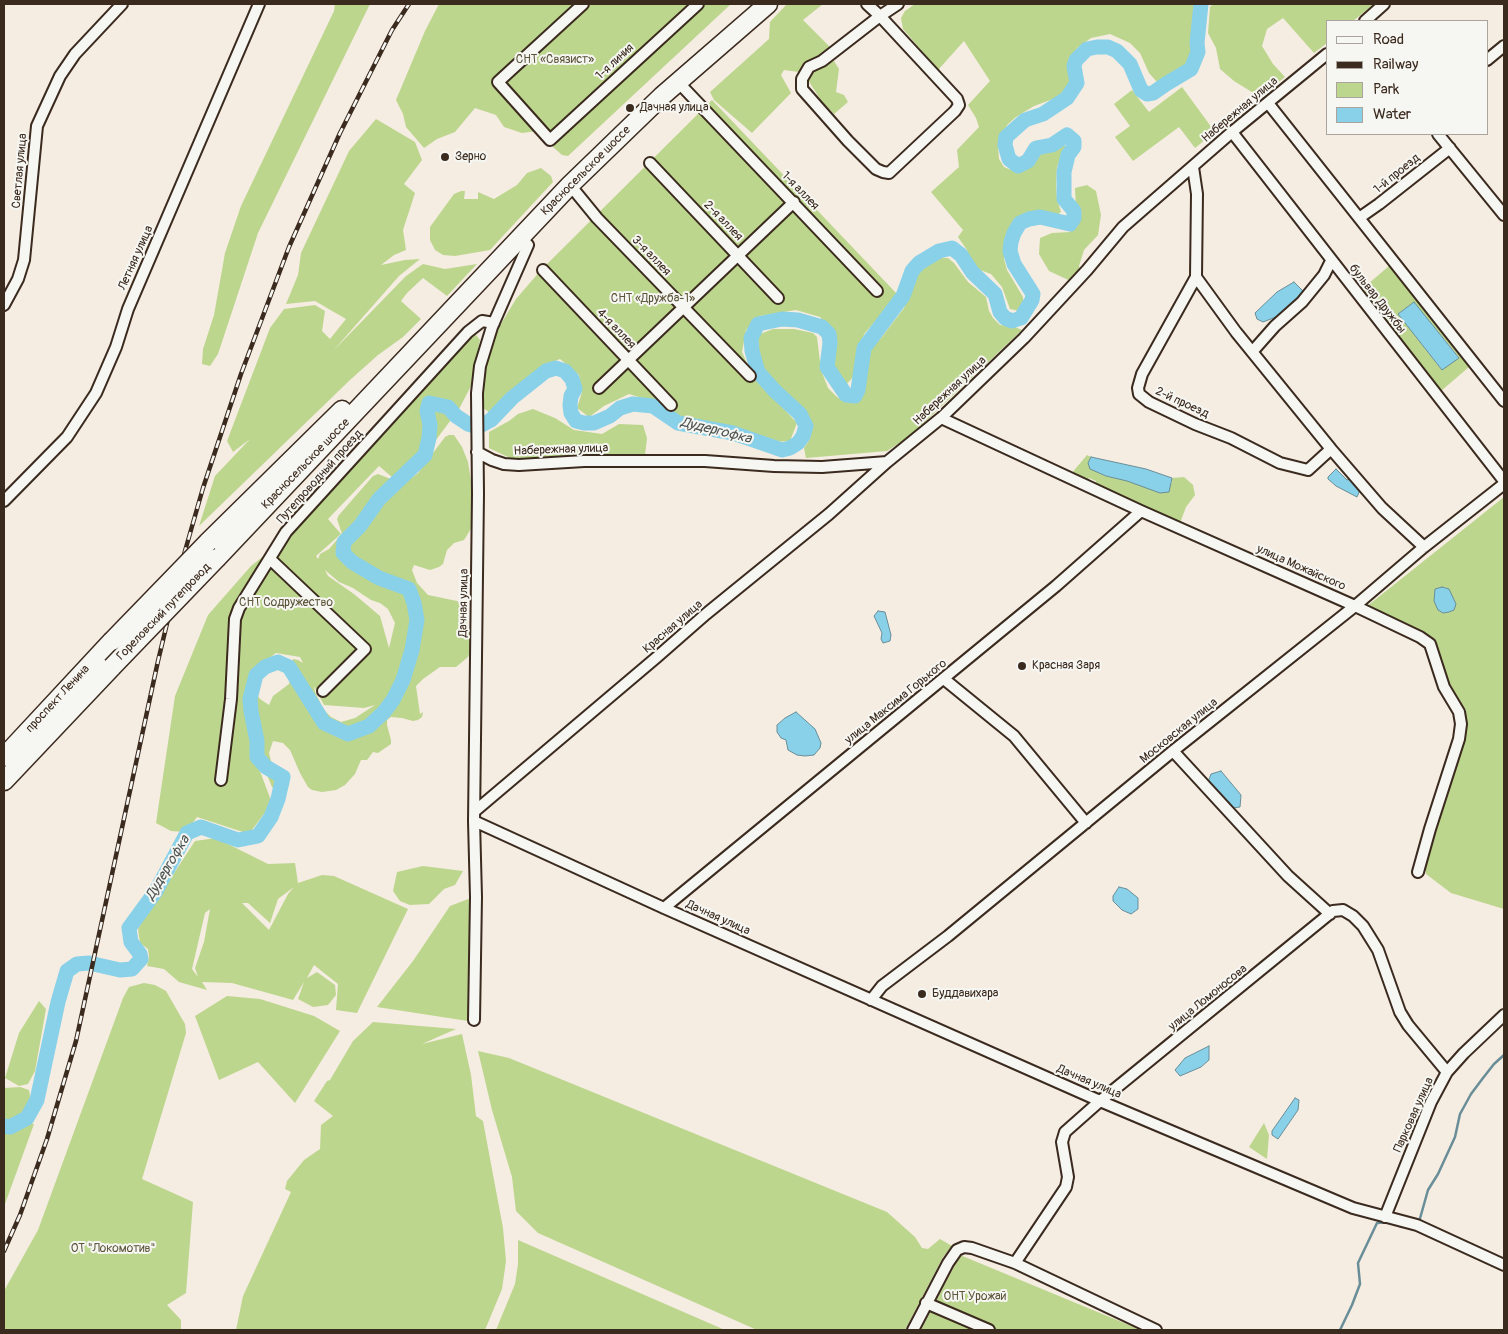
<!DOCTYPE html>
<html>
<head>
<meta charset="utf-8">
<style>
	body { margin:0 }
	#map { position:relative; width:1508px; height:1334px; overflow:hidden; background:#f5ece2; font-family:Pangolin,sans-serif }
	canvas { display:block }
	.frame { position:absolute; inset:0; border:5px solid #3b2a1e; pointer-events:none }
	.legend { position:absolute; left:1326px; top:20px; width:162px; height:115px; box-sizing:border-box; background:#f6f6f2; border:1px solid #aba49d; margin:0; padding:6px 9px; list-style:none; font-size:15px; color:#3b2a1e }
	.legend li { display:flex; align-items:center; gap:10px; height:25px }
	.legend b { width:25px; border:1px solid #aba49d }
</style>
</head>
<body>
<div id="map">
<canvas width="1508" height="1334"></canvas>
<div class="frame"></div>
<ul class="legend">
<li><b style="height:6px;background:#f6f6f2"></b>Road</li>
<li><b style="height:6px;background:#3b2a1e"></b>Railway</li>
<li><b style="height:14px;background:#bdd68d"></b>Park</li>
<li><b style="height:14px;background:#88d1e9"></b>Water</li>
</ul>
</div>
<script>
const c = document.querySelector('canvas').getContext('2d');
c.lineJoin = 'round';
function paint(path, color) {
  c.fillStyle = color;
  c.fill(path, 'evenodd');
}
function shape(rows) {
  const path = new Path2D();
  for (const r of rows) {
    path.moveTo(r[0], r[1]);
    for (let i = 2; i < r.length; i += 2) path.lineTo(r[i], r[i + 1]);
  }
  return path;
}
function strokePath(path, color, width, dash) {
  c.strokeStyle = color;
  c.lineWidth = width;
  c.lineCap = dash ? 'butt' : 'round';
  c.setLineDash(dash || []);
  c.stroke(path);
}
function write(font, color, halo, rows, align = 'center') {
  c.font = font + ' Pangolin,sans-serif';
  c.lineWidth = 4;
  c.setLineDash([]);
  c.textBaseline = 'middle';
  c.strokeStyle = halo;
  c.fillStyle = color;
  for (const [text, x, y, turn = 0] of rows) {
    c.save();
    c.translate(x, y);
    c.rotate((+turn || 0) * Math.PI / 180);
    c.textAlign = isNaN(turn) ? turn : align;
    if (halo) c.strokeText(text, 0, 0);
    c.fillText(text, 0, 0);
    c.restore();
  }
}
paint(shape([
	[335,4,370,4,258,233,218,354,210,366,202,364,203,349,214,315,225,253,241,206,334,11],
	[439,4,731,4,568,156,562,155,553,147,553,140,537,131,522,133,504,127,496,115,475,108,455,132,437,139,424,148,406,127,403,114,396,100,425,31],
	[787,4,823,4,803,20,831,48,799,72,784,70,781,75,791,93,752,133,714,100,710,92,769,39,770,22],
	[915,4,1197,4,1192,41,1193,58,1190,64,1182,69,1157,82,1149,73,1140,53,1130,43,1110,34,1091,38,1077,48,1070,64,1071,85,1064,95,1034,106,1016,117,1008,124,999,138,998,147,999,159,1004,167,1018,173,1027,169,1042,151,1049,150,1059,143,1066,146,1057,167,1056,186,1057,199,1061,212,1057,215,1039,213,1023,215,1019,218,1010,229,1004,240,1004,259,1007,270,1023,297,1023,306,1020,311,1010,309,1002,287,991,274,980,270,970,260,967,250,958,237,963,230,931,192,959,167,957,150,979,127,976,118,968,105,990,81,964,41,938,70,903,29,901,18,905,11],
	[1213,4,1374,4,1353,21,1327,21,1327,43,1314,53,1283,18,1267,29,1262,46,1273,64,1285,77,1260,97,1234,81,1220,69,1216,48,1208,33,1210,7],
	[834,61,839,69,836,92,844,95,848,102,834,114,822,102,808,80,814,70],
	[1182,87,1215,132,1195,148,1179,127,1133,161,1115,137,1130,126,1114,104,1132,90,1149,112],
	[712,100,898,295,865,333,857,348,855,375,845,386,831,362,833,334,820,317,796,310,760,316,746,330,742,352,752,375,797,423,790,441,773,442,735,430,682,418,655,402,629,394,604,406,589,417,577,408,582,392,579,375,560,359,550,363,535,374,490,413,482,407,483,366,496,332,516,299,541,270],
	[376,119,415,142,422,160,404,184,415,193,403,230,406,250,394,255,381,265,405,260,420,259,399,276,333,351,406,276,423,264,445,269,477,264,447,296,423,278,407,293,401,301,421,319,403,337,378,355,350,380,199,526,215,476,250,439,233,452,227,441,270,328,284,309,315,305,325,311,322,331,330,339,346,319,315,301,286,304,298,275,301,253,349,151],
	[541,168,551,176,553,182,490,250,455,256,443,255,435,250,430,240,430,227,454,194,461,191,465,191,464,199,478,199,478,192,494,199,517,185,527,173],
	[1087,185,1096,191,1101,215,1098,235,1084,250,1079,266,1082,276,1075,283,1049,271,1039,254,1040,238,1052,233,1070,232,1075,224,1076,210,1075,188],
	[940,258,948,258,954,263,968,282,986,297,989,311,993,318,1000,325,1015,327,1022,330,910,436,887,451,806,458,804,448,810,439,811,431,809,417,800,406,770,383,761,372,755,355,753,340,760,334,773,329,794,329,813,333,817,337,821,370,828,388,837,397,846,402,853,401,859,396,866,376,865,363,868,351,881,338,904,308,915,275,934,260],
	[1389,266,1406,284,1420,305,1446,334,1469,367,1441,391,1383,320,1361,290],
	[1414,302,1459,357,1441,369,1398,314],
	[476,335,480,340,471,386,459,409,424,456,393,478,379,466,328,519,341,534,316,556,318,559,320,554,329,549,342,534,337,519,339,515,373,476,378,474,401,483,406,482,418,473,445,437,449,435,454,435,462,447,468,462,473,493,472,527,464,540,454,543,447,550,443,564,439,567,430,570,414,565,412,570,417,583,428,595,457,601,461,604,465,614,470,637,470,652,468,657,456,667,440,667,423,679,416,686,420,714,423,712,422,717,418,720,413,721,402,718,391,717,387,720,387,725,391,740,391,744,378,753,373,752,367,760,361,760,355,774,345,785,336,790,322,792,312,790,308,787,300,773,290,750,283,743,273,741,269,753,271,761,289,780,289,785,285,794,275,790,272,787,260,758,255,733,253,697,257,695,260,699,269,705,273,696,289,684,292,674,291,664,293,659,298,660,303,663,300,657,276,653,258,667,248,692,248,713,255,758,272,803,249,834,197,817,186,832,171,831,156,823,175,696,208,615,251,566,288,537,465,336],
	[325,570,339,582,353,588,371,600,380,603,388,609,395,623,389,648,380,616,354,594,328,576],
	[314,686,324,705,364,708,375,705,355,718,341,722,331,717,324,710,315,692],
	[533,409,555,418,574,430,602,434,619,424,643,425,647,438,645,455,578,456,512,459,489,448,489,432,509,421,518,414],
	[1087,455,1091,457,1088,463,1106,476,1127,481,1172,483,1172,478,1184,477,1193,485,1195,495,1186,507,1180,523,1095,486,1096,481,1089,478,1087,482,1071,474],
	[1504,497,1504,909,1451,893,1426,874,1425,857,1458,763,1464,736,1466,710,1447,680,1436,641,1366,607],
	[216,838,268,864,295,863,298,883,322,875,334,876,408,909,357,1013,336,1010,338,984,314,965,307,978,317,972,335,985,336,995,328,1005,313,1007,298,999,304,982,293,1000,232,983,202,982,207,990,179,982,164,969,147,966,149,957,148,949,140,943,138,929,142,922,195,841],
	[294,887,288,894,269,930,242,903,248,903,270,923,278,899],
	[210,909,204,942,195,968,198,977,192,969,205,913],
	[423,866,463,871,455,885,444,889,429,904,410,905,400,901,393,891,397,872],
	[471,898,468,1021,377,1007,413,961,450,906],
	[144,983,155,985,166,991,185,1024,186,1033,142,1179,193,1202,186,1293,167,1305,181,1320,181,1330,4,1330,4,1291,38,1230,123,998,129,987],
	[227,996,260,999,314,1016,340,1031,295,1103,258,1062,219,1080,195,1016],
	[39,1001,46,1009,35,1071,28,1084,19,1086,5,1078,19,1033],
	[373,1022,456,1029,422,1044,462,1034,471,1075,476,1116,483,1121,503,1228,506,1261,502,1289,485,1330,236,1330,243,1296,291,1192,285,1189,287,1181,304,1160,320,1149,321,1125,333,1116,314,1101,327,1081,330,1080,353,1041],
	[478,1051,509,1058,887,1212,915,1237,922,1248,928,1249,940,1239,952,1246,943,1257,905,1330,757,1330,538,1233,516,1211,512,1177,492,1110],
	[20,1087,29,1090,31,1102,27,1111,17,1119,4,1122,4,1088],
	[28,1123,34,1124,5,1204,4,1204,4,1131,13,1130],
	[1264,1123,1269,1135,1267,1159,1249,1147],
	[518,1240,725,1330,496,1330,515,1284,518,1264],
	[960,1255,1141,1330,921,1330]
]), '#bdd68d');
const water = shape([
	[1294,282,1303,291,1301,296,1276,317,1263,322,1257,319,1255,313,1277,292,1294,282],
	[1414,302,1459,358,1442,370,1398,314,1414,302],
	[1091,457,1146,469,1172,478,1169,492,1160,493,1127,481,1106,476,1090,469,1088,463,1091,457],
	[1336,469,1347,480,1350,479,1358,487,1360,490,1357,497,1336,486,1328,479,1328,477,1336,469],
	[1442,587,1449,589,1456,604,1454,610,1449,612,1443,613,1438,610,1434,601,1435,589,1442,587],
	[878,611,885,612,891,635,890,641,883,643,881,639,882,633,874,616,878,611],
	[796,712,815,729,821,743,820,748,814,755,805,756,797,755,788,750,786,740,781,738,777,732,777,725,785,718,796,712],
	[1221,771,1241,795,1240,807,1233,808,1219,798,1208,782,1211,774,1221,771],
	[1119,887,1127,889,1138,898,1138,909,1131,914,1122,910,1113,901,1113,896,1119,887],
	[1209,1046,1209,1060,1201,1067,1180,1076,1175,1070,1185,1058,1209,1046],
	[1295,1098,1299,1100,1298,1110,1278,1139,1272,1135,1272,1131,1295,1098]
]);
paint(water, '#88d1e9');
strokePath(water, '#698e98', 1);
strokePath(shape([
	[1419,1222,1428,1190,1438,1174,1455,1137,1460,1114,1471,1094,1483,1078,1494,1064,1504,1055],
	[1340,1330,1352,1305,1360,1284,1358,1263,1377,1223,1391,1222,1402,1227]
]), '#698e98', 2.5);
strokePath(shape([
	[4,1126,10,1127,27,1118,37,1100,58,1002,67,971,77,964,89,963,120,970,132,969,141,959,140,954,131,942,129,928,156,891,187,833,201,827,238,840,258,836,271,817,278,799,283,777,266,767,257,757,257,741,251,711,250,699,256,675,265,667,278,662,289,667,324,723,348,734,369,726,384,712,393,700,403,680,412,650,417,620,414,603,409,589,379,578,352,562,343,553,344,542,360,526,379,499,425,455,429,438,430,425,427,411,429,403,448,407,456,416,468,424,478,427,491,420,512,398,546,371,556,368,565,371,572,379,575,389,571,396,570,405,571,413,576,421,584,423,594,423,610,416,620,408,633,404,653,406,678,423,733,433,782,450,790,448,798,443,803,436,806,426,800,414,775,391,758,372,752,351,751,338,758,324,782,319,798,320,822,327,829,334,830,343,827,367,846,395,855,396,858,390,864,348,903,296,912,271,919,263,939,251,952,248,961,255,972,272,995,294,1000,312,1005,318,1012,321,1021,318,1032,300,1033,294,1014,264,1010,251,1011,242,1014,233,1020,223,1029,219,1040,217,1070,224,1074,218,1074,211,1064,199,1064,172,1068,155,1074,147,1074,141,1067,135,1052,145,1036,148,1028,161,1018,166,1009,159,1005,145,1006,137,1025,120,1043,114,1067,98,1077,83,1074,66,1076,60,1087,49,1097,47,1108,47,1117,51,1130,64,1141,90,1147,94,1153,93,1166,84,1191,69,1198,52,1197,43,1201,4]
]), '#88d1e9', 15);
const street = shape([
	[583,4,498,82,550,140,698,4],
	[867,4,880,16,957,99,959,105,955,111,889,173,883,172,876,169,848,141,802,89,802,79,809,67,822,61,880,16,898,4],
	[1365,21,1384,4],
	[1487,60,1504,46],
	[678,82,877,291],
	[1268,103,1504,401],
	[1232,132,1504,481],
	[1438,134,1504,215],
	[650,163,778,298],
	[1193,167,1197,194,1196,277,1236,332,1331,449,1382,508,1424,547],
	[570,185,597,218,750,376],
	[1359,218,1379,204,1450,148],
	[543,270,671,405],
	[1196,277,1142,374,1138,388,1139,394,1149,402,1195,424,1231,438,1280,463,1308,470,1331,449],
	[4,305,18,279,24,260,37,126,60,76,75,54,122,4],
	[1252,352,1275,326,1302,302,1324,275,1331,261],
	[599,388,794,202],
	[941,418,1141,511,1355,606,1420,637,1430,644,1444,687,1459,712,1461,724,1459,739,1430,829,1418,872],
	[477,452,492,460,504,464,519,465,584,461,705,461,774,466,822,467,887,462],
	[4,501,67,437,96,393,116,347,128,309,259,4],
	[270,559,365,649,323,691],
	[944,679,1014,736,1086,823],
	[1173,751,1288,876,1330,914],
	[221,780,231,699,235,619,239,608,286,532,468,332,482,321,494,323],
	[475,811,657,657,706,614,829,514,887,462,941,418,1024,338,1087,270,1123,227,1232,132,1327,54],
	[474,821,664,908,1100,1101,1353,1208,1417,1225,1504,1265],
	[664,908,1056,586,1141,511],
	[871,1000,882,986,948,936,1173,751,1355,606,1424,547,1504,484],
	[474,1020,476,897,474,821,478,494,477,393,480,366,492,327,528,245,520,237],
	[1385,1217,1431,1102,1447,1072,1464,1053,1504,1015],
	[1015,1263,1066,1187,1068,1177,1062,1142,1065,1132,1100,1101,1333,911,1343,910,1353,916,1363,926,1378,950,1400,1012,1408,1025,1447,1072],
	[926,1303,989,1330],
	[913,1330,948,1263,957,1250,964,1247,972,1248,1015,1263,1156,1330]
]);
const highway = shape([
	[208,542,342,410],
	[217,558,570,185,662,96,768,4],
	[4,757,112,641],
	[4,781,112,667]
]);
strokePath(street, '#3b2a1e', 14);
strokePath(highway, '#3b2a1e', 21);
strokePath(street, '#f6f6f2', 10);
strokePath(highway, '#f6f6f2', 18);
const rail = shape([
	[4,1251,20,1215,47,1139,76,1041,158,661,181,565,203,488,241,374,289,247,340,133,392,30,409,4]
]);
strokePath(rail, '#3b2a1e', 4.5);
strokePath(rail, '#f6f6f2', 2.5, [8]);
const highwayBridge = shape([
	[112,641,208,542],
	[112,667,217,558]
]);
strokePath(highwayBridge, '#3b2a1e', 21, []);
strokePath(highwayBridge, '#f6f6f2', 18);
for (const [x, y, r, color] of [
	[630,108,5,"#3b2a1e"],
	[445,157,5,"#3b2a1e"],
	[1022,666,5,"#3b2a1e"],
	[922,994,5,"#3b2a1e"]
]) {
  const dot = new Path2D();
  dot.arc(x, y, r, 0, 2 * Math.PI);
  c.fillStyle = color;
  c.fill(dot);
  strokePath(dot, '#f6f6f2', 2);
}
write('12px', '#5c553a', '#f6f6f2', [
	["СНТ «Связист»",555,60],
	["СНТ «Дружба-1»",653,299],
	["СНТ Содружество",286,603],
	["ОТ \"Локомотив\"",113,1249],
	["ОНТ Урожай",975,1297]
]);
write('12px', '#3b2a1e', '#f6f6f2', [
	["1-я линия",615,62,-43],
	["Набережная улица",1240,110,-40],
	["Светлая улица",20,171,-85],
	["Красносельское шоссе",586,171,-45],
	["1-й проезд",1397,174,-39],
	["1-я аллея",800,191,46],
	["2-я аллея",723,221,46],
	["3-я аллея",651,256,46],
	["Летняя улица",136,258,-66],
	["бульвар Дружбы",1377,299,52],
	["4-я аллея",616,329,46],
	["Набережная улица",950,391,-43],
	["2-й проезд",1182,403,25],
	["Набережная улица",561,450,-2],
	["Красносельское шоссе",306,464,-46],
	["Путепроводный проезд",320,477,-48],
	["улица Можайского",1301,568,24],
	["Дачная улица",464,603,-89],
	["Гореловский путепровод",164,612,-46],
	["Красная улица",673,627,-41],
	["проспект Ленина",58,699,-47],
	["улица Максима Горького",896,702,-39],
	["Московская улица",1179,731,-39],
	["Дачная улица",718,918,24],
	["улица Ломоносова",1208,998,-39],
	["Дачная улица",1089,1082,23],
	["Парковая улица",1414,1115,-66]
]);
write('12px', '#3b2a1e', '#f6f6f2', [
	["Дачная улица",640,108],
	["Зерно",455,157],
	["Красная Заря",1032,666],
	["Буддавихара",932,994]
], 'left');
write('italic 14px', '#4e5451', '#f6f6f2', [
	["Дудергофка",716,431,14],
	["Дудергофка",168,868,-59]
]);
</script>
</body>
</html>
